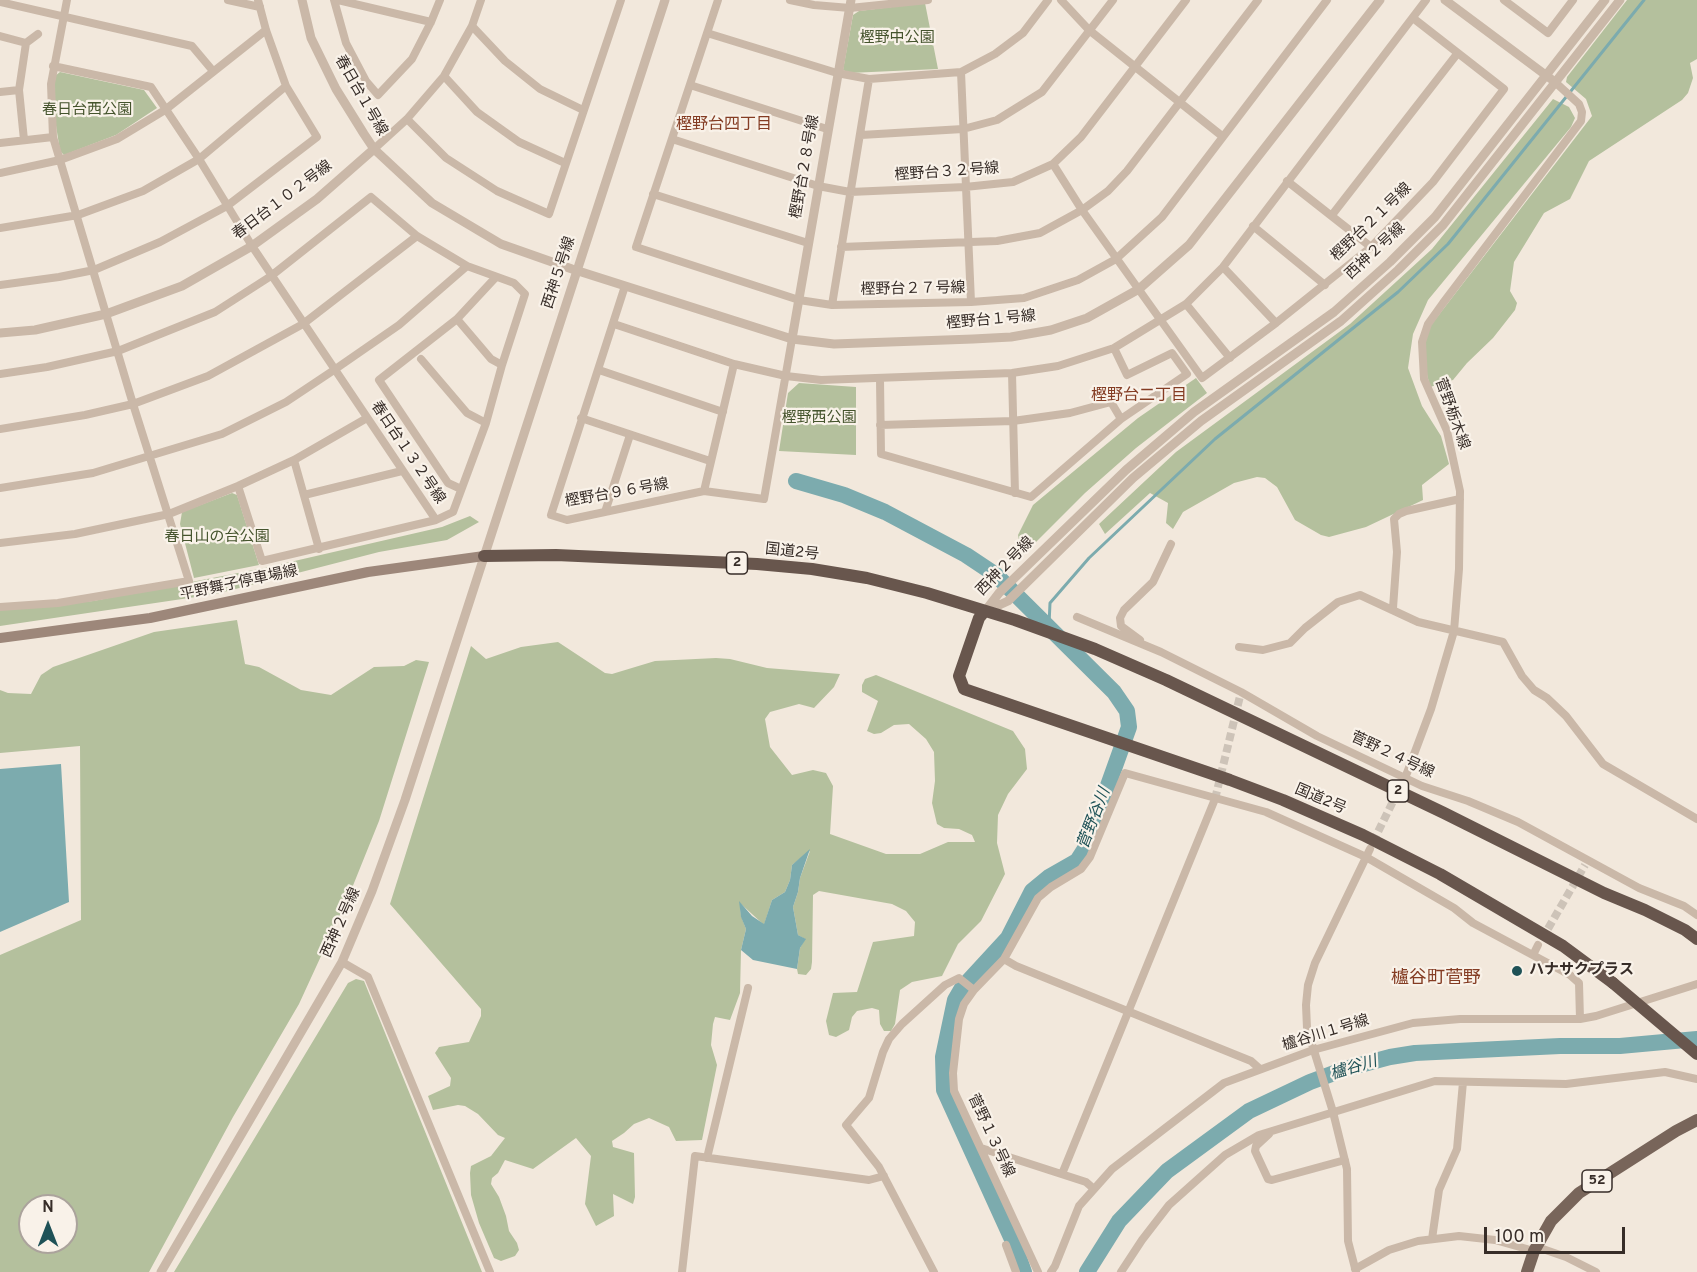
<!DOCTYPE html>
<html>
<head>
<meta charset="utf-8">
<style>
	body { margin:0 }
	#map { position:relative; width:1697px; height:1272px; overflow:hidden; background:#f2e8dc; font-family:Overpass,sans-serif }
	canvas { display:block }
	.north { position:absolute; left:18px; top:1194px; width:60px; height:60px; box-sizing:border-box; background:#f9f2e9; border:2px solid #aba39c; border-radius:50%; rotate:0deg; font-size:16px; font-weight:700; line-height:24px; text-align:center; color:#372d28 }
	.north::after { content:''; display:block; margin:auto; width:21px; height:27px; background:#1f5257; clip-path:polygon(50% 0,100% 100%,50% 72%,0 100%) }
	.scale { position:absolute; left:1484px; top:1227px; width:141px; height:27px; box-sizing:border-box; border:3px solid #372d28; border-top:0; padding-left:8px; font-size:18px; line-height:21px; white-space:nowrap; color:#372d28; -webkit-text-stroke:4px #f9f2e9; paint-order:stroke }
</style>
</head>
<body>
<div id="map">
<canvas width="1697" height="1272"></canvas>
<div class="north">N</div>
<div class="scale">100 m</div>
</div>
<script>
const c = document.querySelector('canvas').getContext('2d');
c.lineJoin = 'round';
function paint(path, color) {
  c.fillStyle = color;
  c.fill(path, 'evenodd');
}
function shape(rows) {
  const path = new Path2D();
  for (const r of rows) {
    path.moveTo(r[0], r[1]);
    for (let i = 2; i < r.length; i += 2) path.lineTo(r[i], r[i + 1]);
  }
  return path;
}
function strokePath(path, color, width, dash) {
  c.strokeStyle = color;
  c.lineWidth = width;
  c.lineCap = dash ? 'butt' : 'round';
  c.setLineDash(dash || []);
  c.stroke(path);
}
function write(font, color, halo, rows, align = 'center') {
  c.font = font + ' Overpass,"Noto Sans JP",sans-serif';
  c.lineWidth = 4.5;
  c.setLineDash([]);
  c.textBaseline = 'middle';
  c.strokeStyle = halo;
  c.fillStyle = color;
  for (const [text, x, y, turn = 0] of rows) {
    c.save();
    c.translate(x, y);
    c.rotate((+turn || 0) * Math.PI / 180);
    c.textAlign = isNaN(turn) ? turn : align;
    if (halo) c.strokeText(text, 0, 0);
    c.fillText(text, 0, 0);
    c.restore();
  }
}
paint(shape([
	[1627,0,1697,0,1697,59,1690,63,1693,78,1688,93,1682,100,1589,161,1570,199,1544,213,1514,262,1510,291,1517,303,1515,310,1493,338,1467,363,1453,380,1430,387,1426,370,1425,343,1431,325,1592,116,1586,99,1566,82,1567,77],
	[925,3,938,69,849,73,843,70,853,15,859,11],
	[60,72,144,90,157,108,116,135,64,155,60,151,54,113,55,76],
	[1553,99,1569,107,1575,118,1571,127,1428,300,1413,334,1408,368,1422,406,1441,436,1449,464,1422,485,1423,500,1366,527,1329,537,1321,535,1295,520,1277,487,1265,478,1257,477,1234,483,1183,512,1173,529,1166,523,1168,503,1150,493,1105,534,1099,524,1176,452,1350,324,1432,249],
	[1196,378,1207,393,1136,448,1085,493,1022,556,1018,535,1033,505,1138,418],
	[799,383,856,387,856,455,779,451,788,393],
	[232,493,237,495,259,565,194,578,180,524,182,512],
	[470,516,479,522,447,540,379,552,216,594,0,626,0,610,93,601,264,568,442,527],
	[237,620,245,664,259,667,301,690,331,695,374,667,404,666,416,660,429,662,379,821,350,893,299,1004,233,1117,149,1272,0,1272,0,955,81,920,80,746,0,753,0,690,8,693,31,694,41,675,53,667,154,632],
	[30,1206,66,1206,66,1242,30,1242],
	[558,642,605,673,612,674,655,661,716,658,730,659,767,668,840,674,834,687,814,708,799,704,770,712,765,719,770,747,792,775,813,770,826,773,833,786,830,834,886,854,920,854,948,842,975,842,972,835,959,829,944,828,937,824,932,803,935,781,934,752,926,739,909,724,894,725,881,733,874,734,867,731,878,701,862,692,862,685,865,679,876,675,1013,731,1025,749,1027,769,1008,794,998,815,997,843,1005,874,981,921,958,944,942,976,912,982,900,990,895,1024,891,1031,884,1031,880,1024,879,1010,872,1008,857,1011,852,1017,849,1030,836,1037,829,1035,826,1021,833,993,857,992,873,942,914,936,915,922,906,911,892,904,819,891,813,895,812,962,811,969,806,975,798,974,797,969,800,948,805,939,798,935,793,907,798,892,800,878,810,851,792,865,790,880,785,892,772,900,764,925,740,903,741,916,746,929,741,950,740,993,730,1020,715,1017,713,1024,711,1045,717,1065,702,1140,676,1141,669,1127,649,1118,634,1124,624,1133,612,1141,613,1147,634,1153,635,1197,633,1204,613,1194,614,1216,596,1226,585,1204,591,1156,576,1138,533,1169,505,1160,498,1173,492,1178,491,1184,499,1197,506,1216,509,1231,517,1243,519,1250,515,1256,501,1261,494,1258,479,1223,471,1195,470,1173,471,1166,491,1156,505,1138,498,1135,478,1114,465,1106,458,1105,433,1110,428,1096,450,1086,451,1078,435,1053,439,1047,469,1042,481,1016,481,1009,390,904,471,646,486,659,521,647],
	[356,979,364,981,482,1272,174,1272,348,983]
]), '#b4c09d');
paint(shape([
	[61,764,69,902,0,932,0,769],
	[810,849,800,878,798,892,793,907,798,935,806,939,800,948,797,969,753,960,741,950,746,929,741,917,739,901,752,916,764,924,772,900,785,892,790,880,792,865]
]), '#7cabae');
strokePath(shape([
	[1049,625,1050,603,1089,558,1215,439,1398,292,1448,244,1644,0]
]), '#7cabae', 3);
strokePath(shape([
	[796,481,844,495,885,512,966,555,996,575,1114,692,1127,711,1129,727,1086,847,1077,861,1049,877,1032,891,1008,938,962,988,955,1000,943,1057,944,1090,1015,1246,1024,1272],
	[1087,1272,1119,1221,1167,1171,1249,1111,1310,1082,1345,1069,1390,1057,1415,1053,1560,1046,1620,1046,1697,1039]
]), '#7cabae', 16);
strokePath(shape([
	[1215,799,1241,692],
	[1373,842,1407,773],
	[1542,939,1585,865]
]), '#cdc3b8', 8, [8, 4]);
strokePath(shape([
	[228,0,260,7],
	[334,0,346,43,366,81,378,95,412,59,431,22,440,0],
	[338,0,431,22],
	[718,0,636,247,799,300,832,305,971,302,1024,298,1078,280,1116,259,1162,217,1327,0],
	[790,0,814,5,850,8,928,0],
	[1061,0,1089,30,1222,136],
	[1504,0,1548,33,1573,0],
	[0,2,192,46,213,71],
	[472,26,505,61,540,89,583,110],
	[707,33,837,73,869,79,961,72,995,54,1023,33,1048,0],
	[0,36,26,43,38,34],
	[53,66,151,87,199,159,252,246,436,520,262,561,238,486],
	[961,72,971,302],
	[444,76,477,112,519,142,565,163],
	[690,85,827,129],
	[0,92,19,90],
	[407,119,446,158,497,191,549,214,621,0],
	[861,135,963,129,997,120,1042,92,1113,0],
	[672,139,818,186,850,192,965,187,1013,182,1053,164,1081,137,1186,0],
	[24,140,19,90,26,43],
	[0,143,53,137],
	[374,149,407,119,444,76,472,26,481,0],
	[1053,164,1082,210,1202,378,1276,323,1371,247,1433,182,1504,89,1413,18],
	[0,173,60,160,117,139,165,110,266,30],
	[1287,181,1371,247],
	[653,194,808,243],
	[1332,215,1457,54],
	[1253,226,1325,285],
	[0,228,78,215,143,191,199,159,286,86],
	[841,247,997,241,1040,233,1082,210,1108,191,1127,171,1258,0],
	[1223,267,1276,323],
	[0,285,59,277,94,270,160,242,227,206,317,137,286,86,266,30,258,0],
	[625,286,551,515,567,520,704,491,764,499,792,339],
	[1186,304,1230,358],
	[832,305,869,79],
	[457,319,491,359,502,365],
	[614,324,734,364,786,376,821,380,1012,373,1058,366,1114,348,1186,304,1223,267,1426,0],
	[421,359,467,413,486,423],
	[599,370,723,412],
	[1012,373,1015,493],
	[0,374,47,367,118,351,215,312,271,276,371,197,417,236,467,266,399,325,334,370,286,402,222,434,93,473,0,488],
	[880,379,881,454,1031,497,1121,419,1187,374,1172,353,1127,375,1114,348],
	[581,418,710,461],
	[880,425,1013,421,1070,413,1111,402,1121,419],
	[0,429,85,415,133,404,208,376,303,324,417,236],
	[294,460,319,549],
	[461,489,448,483,379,380,457,319,496,277],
	[704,491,734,364],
	[304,495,402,471],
	[605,512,630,435],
	[436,520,453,512,486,423,502,365,525,294,514,283,467,266],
	[0,543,75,534,169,514,238,486,294,460,367,418],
	[0,607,58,603,189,581,133,404,53,137,51,84,67,0],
	[1393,608,1397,552,1394,519,1399,514,1406,511,1460,499],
	[1077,617,1161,652,1241,692,1317,736,1422,786,1468,801,1518,822,1639,888,1684,906,1697,915],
	[1140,640,1121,626,1120,618,1124,610,1153,582,1171,544],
	[1239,647,1263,650,1290,643,1305,628,1338,602,1360,595,1418,622,1503,642,1522,676,1534,690,1547,698,1566,716,1603,764,1697,819],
	[1407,773,1431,709,1454,631,1459,569,1460,491,1447,431,1424,379,1422,342,1428,324,1443,303,1581,121,1582,112,1579,104,1556,83],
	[1533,955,1538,945],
	[1004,959,1016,966,1251,1061,1260,1069],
	[342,962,368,977,490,1272],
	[1269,1134,1256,1146,1255,1151,1268,1179,1272,1180,1345,1160],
	[981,1148,1086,1182,1094,1189],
	[707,1158,748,988],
	[1062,1174,1215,799],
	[1432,1239,1439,1190,1457,1149,1463,1082],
	[1006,1245,1016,1272],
	[1537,1247,1566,1257,1596,1272],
	[1355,1269,1389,1250,1418,1241,1459,1236,1495,1240,1534,1251],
	[682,1272,695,1156,869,1180,884,1176],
	[934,1272,879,1167,846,1125,869,1098,883,1052,889,1039,902,1024,945,985,959,978,974,990],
	[1038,1272,954,1091,953,1073,959,1019,964,1004,974,990,1004,959,1038,898,1051,887,1081,869,1090,857,1125,773,1266,812,1366,857,1454,908,1473,923,1570,975,1579,983,1580,1019],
	[1051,1272,1055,1266,1079,1206,1112,1169,1224,1083,1313,1050,1413,1023,1460,1019,1580,1019,1596,1016,1697,984],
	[1121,1272,1142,1240,1169,1205,1225,1155,1259,1135,1435,1081,1566,1084,1665,1072,1697,1079],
	[1356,1272,1348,1241,1347,1169,1333,1112,1307,1028,1306,1005,1308,985,1315,963,1370,849]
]), '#cab8a8', 8);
strokePath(shape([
	[302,0,311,38,336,89,364,134,374,149,432,203,501,244,572,269,792,339,834,344,973,339,1011,337,1051,330,1087,318,1139,289,1189,245,1380,0],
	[1445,0,1551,79],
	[0,333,35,330,106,314,182,286,252,246,317,199,374,149],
	[792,339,851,0],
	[986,610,999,593,1126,470,1194,412,1334,312,1390,262,1435,217,1605,0],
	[984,612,1008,601,1133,478,1201,421,1341,321,1398,270,1443,225,1620,0],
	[161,1272,342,962,372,891,405,800,665,0]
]), '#cab8a8', 9);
strokePath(shape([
	[0,638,150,618,368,572,484,556]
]), '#9d877a', 10);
strokePath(shape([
	[1527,1272,1534,1251,1551,1221,1579,1193,1676,1131,1697,1120]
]), '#78655a', 12);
strokePath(shape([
	[484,556,556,555,757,564,812,569,867,578,927,593,1015,620,1095,649,1166,680,1444,813,1604,893,1645,910,1685,930,1697,939],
	[984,612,979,618,959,676,964,689,1230,780,1283,800,1363,835,1440,874,1563,946,1613,983]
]), '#68564d', 12);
strokePath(shape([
	[1613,983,1697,1054]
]), '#68564d', 12);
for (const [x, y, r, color] of [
	[1517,971,6,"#1f5257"]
]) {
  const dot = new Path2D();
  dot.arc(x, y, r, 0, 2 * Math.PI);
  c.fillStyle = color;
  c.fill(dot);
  strokePath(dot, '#f9f2e9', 2);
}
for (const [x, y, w] of [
	[737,563,21],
	[1398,791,21],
	[1597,1181,30]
]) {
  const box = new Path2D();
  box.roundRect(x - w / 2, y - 11, w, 22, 4.5);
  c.fillStyle = '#f9f2e9';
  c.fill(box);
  strokePath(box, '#372d28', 1.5);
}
write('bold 14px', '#372d28', null, [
	["2",737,563],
	["2",1398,791],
	["52",1597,1181]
]);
write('15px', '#45542d', '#f9f2e9', [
	["樫野中公園",897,39],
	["春日台西公園",87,111],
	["樫野西公園",819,419],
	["春日山の台公園",217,538]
]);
write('15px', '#372d28', '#f9f2e9', [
	["春日台１号線",360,96,60],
	["樫野台２８号線",806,167,-80],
	["樫野台３２号線",947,173,-4],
	["春日台１０２号線",283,201,-37],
	["樫野台２１号線",1372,223,-44],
	["西神２号線",1376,252,-43],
	["西神５号線",560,273,-72],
	["樫野台２７号線",913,290,-1],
	["樫野台１号線",991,321,-5],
	["菅野栃木線",1451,414,70],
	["春日台１３２号線",407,453,56],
	["樫野台９６号線",617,494,-10],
	["国道2号",792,553,6],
	["西神２号線",1006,567,-46],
	["平野舞子停車場線",239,584,-12],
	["菅野２４号線",1392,756,25],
	["国道2号",1320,800,23],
	["西神２号線",342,923,-66],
	["櫨谷川１号線",1326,1034,-17],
	["菅野１３号線",990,1136,65]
]);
write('bold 15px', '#372d28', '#f9f2e9', [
	["ハナサクプラス",1529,971]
], 'left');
write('16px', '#843c23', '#f9f2e9', [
	["樫野台四丁目",724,126],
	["樫野台二丁目",1139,397]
]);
write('italic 16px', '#1f5257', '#f9f2e9', [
	["菅野谷川",1095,819,-69],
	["櫨谷川",1354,1069,-17]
]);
write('18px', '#843c23', '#f9f2e9', [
	["櫨谷町菅野",1436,979]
]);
</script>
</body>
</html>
